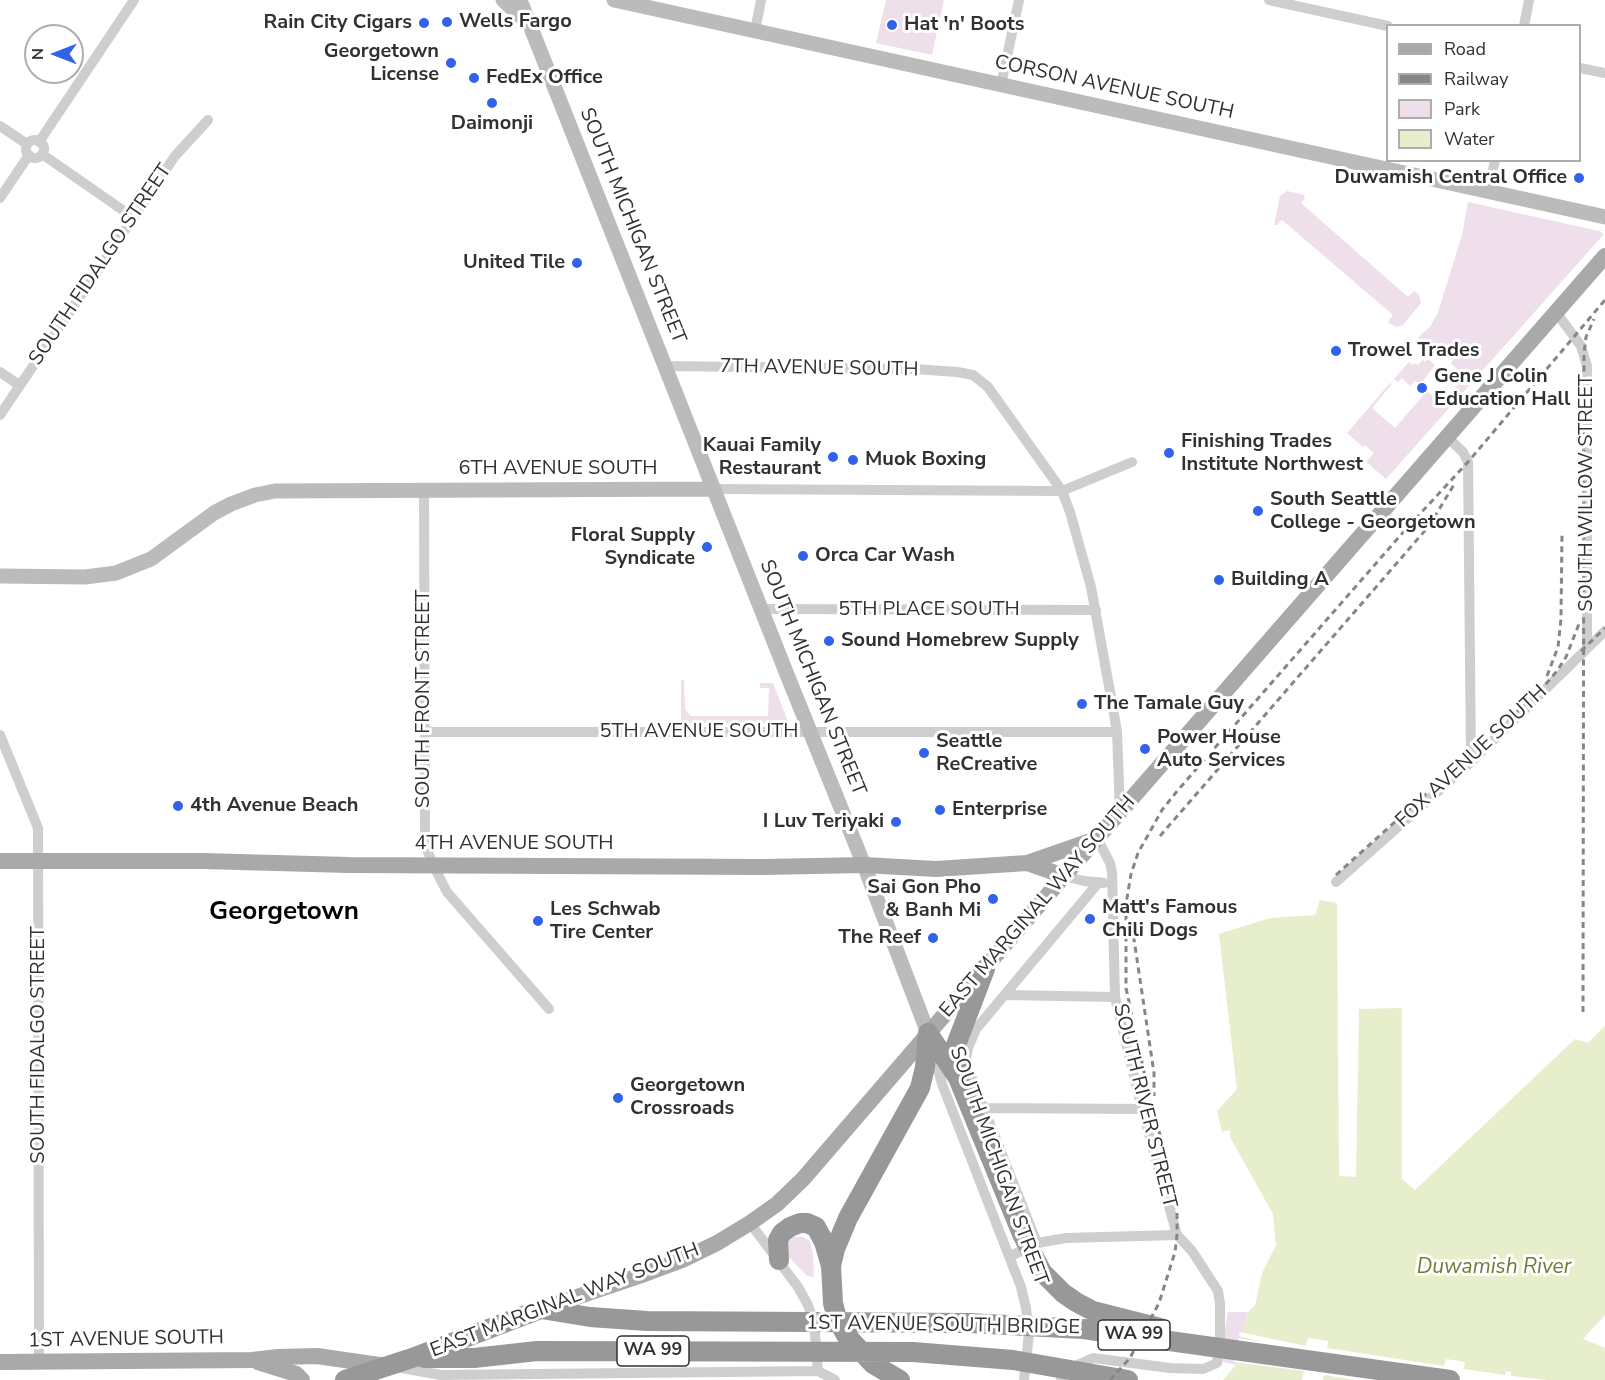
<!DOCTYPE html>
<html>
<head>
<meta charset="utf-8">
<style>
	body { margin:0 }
	#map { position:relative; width:1605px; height:1380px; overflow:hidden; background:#fff; font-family:"Nunito Sans",sans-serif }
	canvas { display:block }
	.legend { position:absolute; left:1386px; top:24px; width:195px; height:138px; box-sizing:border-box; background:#fff; border:2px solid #adadad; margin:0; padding:8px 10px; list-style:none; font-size:18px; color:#313131 }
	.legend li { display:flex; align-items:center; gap:12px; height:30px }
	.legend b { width:30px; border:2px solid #adadad }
	.north { position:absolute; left:24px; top:24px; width:60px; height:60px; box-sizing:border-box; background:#fff; border:2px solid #adadad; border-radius:50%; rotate:270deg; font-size:16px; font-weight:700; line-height:24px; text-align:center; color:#313131 }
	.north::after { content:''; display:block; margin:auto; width:21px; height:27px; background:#3162ea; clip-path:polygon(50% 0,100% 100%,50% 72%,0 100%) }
</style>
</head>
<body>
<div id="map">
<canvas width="1605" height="1380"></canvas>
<ul class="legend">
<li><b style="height:8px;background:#a9a9a9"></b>Road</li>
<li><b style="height:8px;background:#868686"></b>Railway</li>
<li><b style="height:16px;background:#eedfea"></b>Park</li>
<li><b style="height:16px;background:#e7eecb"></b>Water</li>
</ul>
<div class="north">N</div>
</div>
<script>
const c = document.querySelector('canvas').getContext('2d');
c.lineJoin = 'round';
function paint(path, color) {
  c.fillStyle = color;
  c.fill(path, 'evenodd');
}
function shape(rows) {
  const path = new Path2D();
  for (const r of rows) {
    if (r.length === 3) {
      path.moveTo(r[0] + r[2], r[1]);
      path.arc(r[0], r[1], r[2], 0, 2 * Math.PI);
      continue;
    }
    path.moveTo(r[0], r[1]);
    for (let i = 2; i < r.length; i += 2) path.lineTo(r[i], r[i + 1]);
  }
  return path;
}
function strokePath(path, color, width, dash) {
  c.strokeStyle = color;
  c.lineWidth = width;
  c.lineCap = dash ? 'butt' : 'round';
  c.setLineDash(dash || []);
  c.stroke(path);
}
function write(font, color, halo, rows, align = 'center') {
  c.font = font + ' "Nunito Sans",sans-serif';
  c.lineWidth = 6;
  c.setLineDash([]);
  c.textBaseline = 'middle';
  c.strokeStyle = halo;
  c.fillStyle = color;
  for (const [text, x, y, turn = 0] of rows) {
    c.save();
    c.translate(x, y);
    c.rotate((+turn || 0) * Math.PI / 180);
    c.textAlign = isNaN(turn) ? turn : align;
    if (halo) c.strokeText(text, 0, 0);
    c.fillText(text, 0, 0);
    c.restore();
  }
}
paint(shape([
	[886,0,944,0,932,55,876,43],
	[1287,191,1304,195,1305,198,1301,203,1408,297,1414,291,1419,295,1421,303,1403,325,1396,327,1388,322,1393,315,1282,220,1277,225,1274,225,1280,196],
	[1468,202,1599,231,1604,234,1386,479,1366,462,1374,453,1365,445,1363,447,1347,433,1390,383,1392,384,1372,408,1395,428,1427,391,1441,403,1462,380,1456,375,1459,371,1451,363,1454,359,1441,348,1437,353,1418,337,1430,327,1438,312,1462,235],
	[1423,359,1425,362,1428,359,1435,365,1420,385,1415,381,1410,386,1402,378,1398,382,1394,379,1409,362,1413,365,1415,363,1418,365],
	[681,680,684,680,685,710,691,716,768,716,769,688,760,688,760,683,773,683,787,719,786,723,681,723],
	[794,1237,803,1237,810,1241,813,1255,814,1277,807,1276,787,1255,787,1243],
	[1228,1312,1248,1312,1236,1365,1219,1361]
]), '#eedfea');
paint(shape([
	[1320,900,1337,903,1339,1176,1356,1177,1359,1009,1402,1008,1402,1179,1415,1190,1575,1039,1588,1043,1605,1026,1605,1315,1583,1339,1605,1348,1605,1380,1223,1380,1236,1365,1248,1312,1255,1306,1262,1273,1276,1245,1273,1214,1230,1137,1230,1130,1222,1132,1217,1111,1237,1089,1219,934,1270,918,1315,915]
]), '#e7eecb');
paint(shape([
	[1240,1332,1306,1346,1308,1338,1328,1341,1327,1348,1444,1366,1446,1359,1465,1362,1464,1369,1505,1375,1506,1371,1511,1372,1511,1376,1548,1380,1355,1380,1324,1375,1323,1380,1302,1380,1304,1371,1234,1362,1239,1338,1264,1343,1239,1336]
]), '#fff');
strokePath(shape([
	[1269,0,1388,26],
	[1524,26,1529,0],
	[755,31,761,0],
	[1580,68,1605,73],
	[1001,85,1019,0],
	[0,126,27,144],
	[35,149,9],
	[39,142,134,0],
	[42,154,134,218],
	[1489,191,1495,160],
	[0,198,29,155],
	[1556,312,1581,346,1587,366,1587,648],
	[665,366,914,369,957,372,973,375,988,387,1062,491,1070,512,1091,587,1114,714,1117,732,1120,813],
	[0,372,19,385],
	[0,415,175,156,208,120],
	[1447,437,1463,452,1468,462,1471,762],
	[714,489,1062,491,1132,462],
	[424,490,425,844,433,865,447,892,549,1009],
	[762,609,1096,610],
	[425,732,1117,732],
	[0,735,38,828,39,1362],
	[1064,876,1084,881,1104,883],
	[1336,882,1471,762,1605,631],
	[1005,995,1115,997],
	[933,1051,942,1084,1021,1287,1026,1308,1029,1333,1024,1380],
	[984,1108,1142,1109],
	[750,1223,798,1287,808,1305,814,1323,818,1371],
	[1037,1243,969,1071,966,1059,968,1048,976,1029,1099,882],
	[1011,1256,1037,1243,1066,1238,1177,1235],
	[396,1367,441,1375,818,1371,835,1380],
	[1061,1380,1066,1370,1093,1358,1170,1368,1203,1369,1217,1363,1220,1337,1220,1304,1218,1291,1192,1251,1177,1235,1142,1109,1115,997,1112,872,1110,863,1097,838]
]), '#cecece', 10);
strokePath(shape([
	[503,0,527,22],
	[520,0,788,677,864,865,928,1033],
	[614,0,1605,217],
	[0,576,85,577,116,573,151,559,214,513,231,504,255,495,275,491,714,489]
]), '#bbb', 15);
strokePath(shape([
	[0,861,202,861,349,865,764,867,864,865,936,869,1027,863,1096,839],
	[1027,863,1064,876],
	[541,1309,639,1276,682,1260,717,1243,750,1223,777,1204,803,1179,1064,876,1605,256],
	[0,1362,252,1360,278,1357,317,1356,386,1366],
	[258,1362,296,1374,302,1380]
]), '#a9a9a9', 16);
strokePath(shape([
	[928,1033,958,1078,1022,1234,1042,1272,1063,1293,1076,1302,1093,1311,1160,1328],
	[957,1075,956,1045,985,969],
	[779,1260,778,1240,782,1233,790,1227,800,1223,807,1223,816,1227,824,1242,831,1266],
	[424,1358,474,1358,537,1351,913,1352,1013,1360,1128,1380],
	[345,1380,412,1358,541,1309,590,1317,647,1321,969,1323,1083,1329,1450,1380],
	[900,1380,873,1364,846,1335,837,1319,833,1303,831,1266,835,1249,848,1218,920,1088,925,1067,928,1033]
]), '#989898', 20);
strokePath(shape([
	[1581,651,1605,628],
	[1547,676,1558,647,1561,619,1562,534],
	[1160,836,1429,526,1455,483],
	[1336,875,1540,691,1557,671,1566,657,1579,624],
	[1132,926,1154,1073,1154,1096],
	[1583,1012,1584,353,1586,337,1594,319],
	[1110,1380,1130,1358,1159,1303,1175,1252,1177,1235,1177,1212,1172,1176,1151,1104,1126,988,1126,904,1131,874,1138,853,1162,810,1178,790,1406,529,1468,462,1605,300]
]), '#868686', 3, [6, 4.5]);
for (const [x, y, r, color] of [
	[447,22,6,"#3162ea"],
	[424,23,6,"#3162ea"],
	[892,25,6,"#3162ea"],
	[451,63,6,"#3162ea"],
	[474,78,6,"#3162ea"],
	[492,103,6,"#3162ea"],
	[1579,178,6,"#3162ea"],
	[577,263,6,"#3162ea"],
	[1336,351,6,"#3162ea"],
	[1422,388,6,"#3162ea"],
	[1169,453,6,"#3162ea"],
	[833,457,6,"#3162ea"],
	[853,460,6,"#3162ea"],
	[1258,511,6,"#3162ea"],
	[707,547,6,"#3162ea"],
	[803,556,6,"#3162ea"],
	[1219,580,6,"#3162ea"],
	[829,641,6,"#3162ea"],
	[1082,704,6,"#3162ea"],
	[1145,749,6,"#3162ea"],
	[924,753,6,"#3162ea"],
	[178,806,6,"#3162ea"],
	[940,810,6,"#3162ea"],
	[896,822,6,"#3162ea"],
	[993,899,6,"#3162ea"],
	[1090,919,6,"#3162ea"],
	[538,921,6,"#3162ea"],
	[933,938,6,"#3162ea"],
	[618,1098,6,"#3162ea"]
]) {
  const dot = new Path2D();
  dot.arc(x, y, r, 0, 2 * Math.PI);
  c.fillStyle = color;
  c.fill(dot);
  strokePath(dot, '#fff', 2);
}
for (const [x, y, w] of [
	[1134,1335,72],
	[653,1351,72]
]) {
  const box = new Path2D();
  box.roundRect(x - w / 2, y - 15, w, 30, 4.5);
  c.fillStyle = '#fff';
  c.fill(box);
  strokePath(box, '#313131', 1.5);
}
write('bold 18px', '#313131', null, [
	["WA 99",1134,1335],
	["WA 99",653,1351]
]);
write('bold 20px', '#313131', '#fff', [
	["Wells Fargo",459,22],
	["Rain City Cigars",412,23,"right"],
	["Hat 'n' Boots",904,25],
	["Georgetown",439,52,"right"],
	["License",439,75,"right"],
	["FedEx Office",486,78],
	["Daimonji",492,124,"center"],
	["Duwamish Central Office",1567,178,"right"],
	["United Tile",565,263,"right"],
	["Trowel Trades",1348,351],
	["Gene J Colin",1434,377],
	["Education Hall",1434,400],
	["Finishing Trades",1181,442],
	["Institute Northwest",1181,465],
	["Kauai Family",821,446,"right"],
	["Restaurant",821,469,"right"],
	["Muok Boxing",865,460],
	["South Seattle",1270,500],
	["College - Georgetown",1270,523],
	["Floral Supply",695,536,"right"],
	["Syndicate",695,559,"right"],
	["Orca Car Wash",815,556],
	["Building A",1231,580],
	["Sound Homebrew Supply",841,641],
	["The Tamale Guy",1094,704],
	["Power House",1157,738],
	["Auto Services",1157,761],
	["Seattle",936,742],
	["ReCreative",936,765],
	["4th Avenue Beach",190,806],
	["Enterprise",952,810],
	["I Luv Teriyaki",884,822,"right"],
	["Sai Gon Pho",981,888,"right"],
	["& Banh Mi",981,911,"right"],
	["Matt's Famous",1102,908],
	["Chili Dogs",1102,931],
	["Les Schwab",550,910],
	["Tire Center",550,933],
	["The Reef",921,938,"right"],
	["Georgetown",630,1086],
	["Crossroads",630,1109]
], 'left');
write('20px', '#313131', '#fff', [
	["CORSON AVENUE SOUTH",1114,88,12],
	["SOUTH MICHIGAN STREET",632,226,68],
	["SOUTH FIDALGO STREET",101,265,-56],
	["7TH AVENUE SOUTH",819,369,1],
	["6TH AVENUE SOUTH",558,469],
	["SOUTH WILLOW STREET",1587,493,-90],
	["5TH PLACE SOUTH",929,610],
	["SOUTH MICHIGAN STREET",812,678,68],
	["SOUTH FRONT STREET",424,699,-90],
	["5TH AVENUE SOUTH",699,732],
	["FOX AVENUE SOUTH",1472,757,-43],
	["4TH AVENUE SOUTH",514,844],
	["EAST MARGINAL WAY SOUTH",1038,907,-49],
	["SOUTH FIDALGO STREET",39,1045,-90],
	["SOUTH RIVER STREET",1144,1106,76],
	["SOUTH MICHIGAN STREET",998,1166,70],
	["EAST MARGINAL WAY SOUTH",565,1301,-21],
	["1ST AVENUE SOUTH BRIDGE",943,1326,1],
	["1ST AVENUE SOUTH",126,1340,-1]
]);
write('italic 21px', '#6e7c33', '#fff', [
	["Duwamish River",1494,1268]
]);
write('bold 26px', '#000', '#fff', [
	["Georgetown",284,913]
]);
</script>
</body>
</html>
